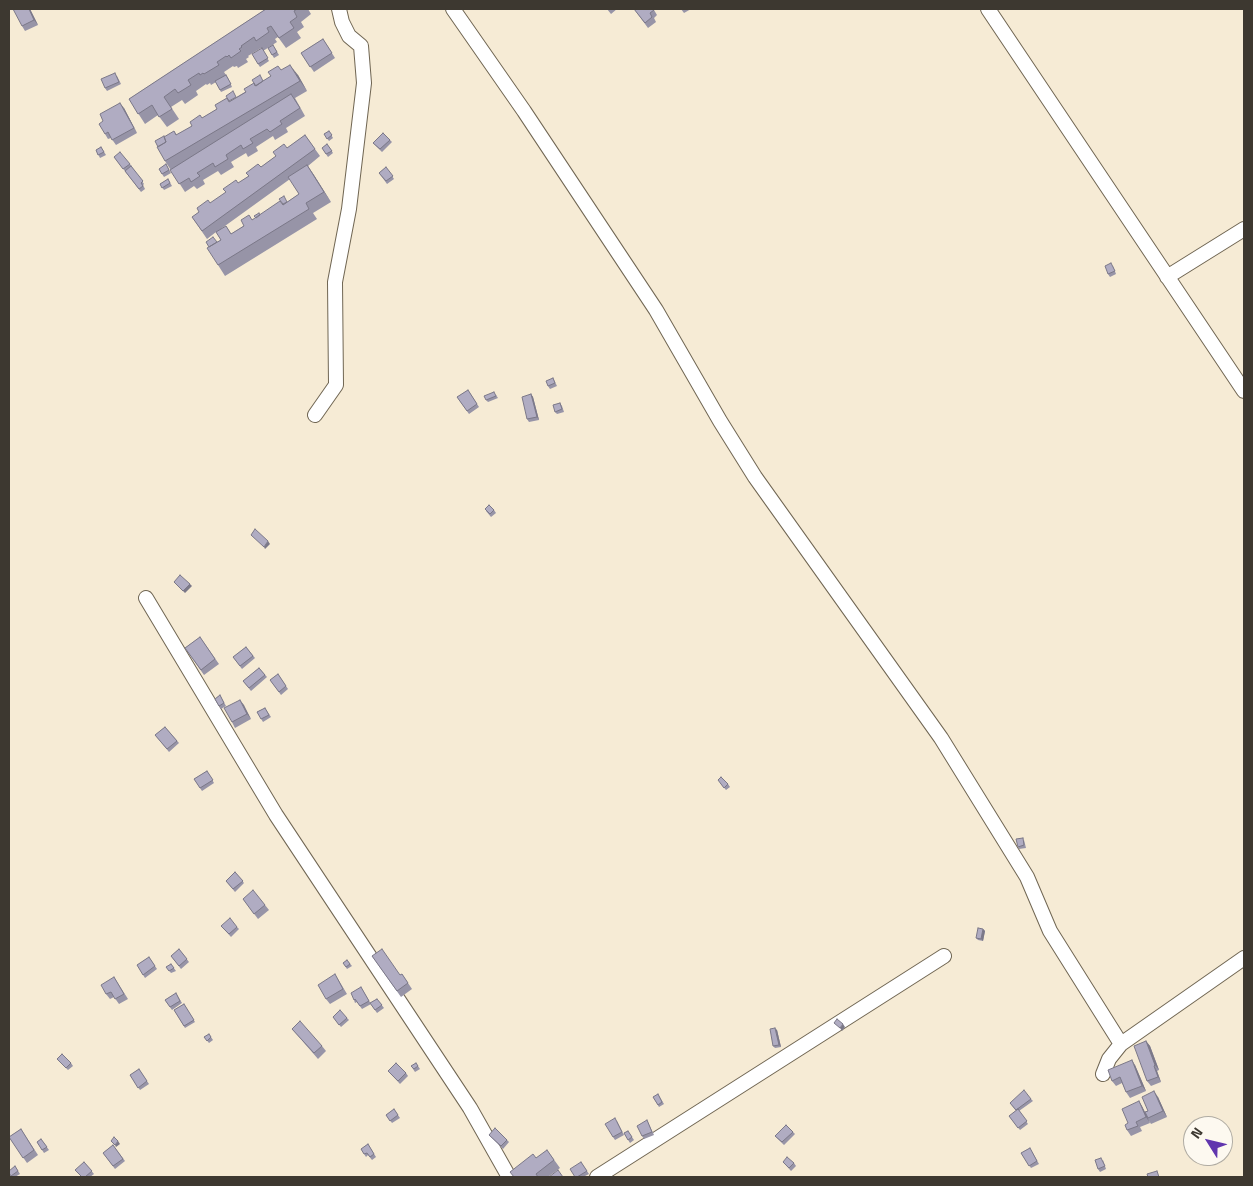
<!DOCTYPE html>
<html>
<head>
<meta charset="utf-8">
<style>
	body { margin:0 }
	#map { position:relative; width:1253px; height:1186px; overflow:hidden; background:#f6ebd5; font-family:"Titillium Web",sans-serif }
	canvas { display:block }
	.frame { position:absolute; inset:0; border:10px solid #3d3830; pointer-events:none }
	.north { position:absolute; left:1183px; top:1116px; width:50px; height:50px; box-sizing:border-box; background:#fdf9f0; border:1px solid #b0aca3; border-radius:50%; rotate:306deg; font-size:14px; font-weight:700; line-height:20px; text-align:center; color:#3d3830 }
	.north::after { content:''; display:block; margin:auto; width:18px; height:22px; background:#6136ae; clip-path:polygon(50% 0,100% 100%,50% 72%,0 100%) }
</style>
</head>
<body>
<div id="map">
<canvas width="1253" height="1186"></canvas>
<div class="frame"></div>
<div class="north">N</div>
</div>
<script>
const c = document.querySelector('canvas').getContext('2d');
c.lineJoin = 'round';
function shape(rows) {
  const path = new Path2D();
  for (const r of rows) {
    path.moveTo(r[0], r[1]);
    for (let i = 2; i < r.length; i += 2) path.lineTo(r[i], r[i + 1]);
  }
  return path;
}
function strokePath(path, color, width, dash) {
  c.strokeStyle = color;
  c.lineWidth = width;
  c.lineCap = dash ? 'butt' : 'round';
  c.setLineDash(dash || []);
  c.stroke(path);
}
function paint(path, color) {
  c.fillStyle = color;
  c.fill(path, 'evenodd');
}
const street = shape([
	[453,9,524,111,656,310,720,421,755,477,941,738,1027,877,1050,931,1121,1044],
	[988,9,1244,391],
	[1167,277,1244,229],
	[315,415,336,385,335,282,349,209,364,83,361,46,349,36,342,22,339,9],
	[146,598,276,815,470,1108,509,1177],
	[1103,1074,1109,1059,1121,1044,1244,958],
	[597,1177,944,956]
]);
strokePath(street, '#706653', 16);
strokePath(street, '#fff', 14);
paint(shape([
	[30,9,38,25,25,31,22,26],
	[266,9,308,9,311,14,301,22,304,27,297,32,301,38,286,48,278,37,275,39,277,42,263,51,269,61,260,67,258,64,261,49,261,48,248,56,249,57,246,59,248,62,238,68,237,66,234,67,233,66,224,72,228,78,232,87,221,92,216,82,211,85,210,83,207,85,206,84,196,91,198,95,185,104,182,100,171,107,179,119,167,127,158,115,145,124,129,99],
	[607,9,617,9,611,14],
	[634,9,654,10,657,15,654,18,656,22,648,28],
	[681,9,691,9,684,13],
	[323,39,335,58,314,72,301,53],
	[273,45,279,55,274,58,268,48],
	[281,70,298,75,307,91,295,98,305,116,286,128,288,132,275,140,273,136,256,147,258,151,248,157,246,153,231,162,234,167,221,175,218,171,203,180,205,184,197,189,194,186,185,192,165,161,174,131,177,135,192,126,202,118],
	[117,76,121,84,107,91,105,88],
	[124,108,137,133,116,145,111,138,108,139,105,134],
	[329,131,333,138,329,141,324,134],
	[305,135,320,156,308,166,331,202,313,213,317,219,225,276,218,265,217,242,221,240,216,232,207,239,192,217],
	[290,179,299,194,287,202,260,215,231,234,226,226,218,231],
	[390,140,392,142,382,152,373,143],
	[327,144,333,153,328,157,322,148],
	[101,147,106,155,100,158,96,150],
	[114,157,130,164,144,184,143,185,145,189,141,192],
	[166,164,171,173,164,177,159,169],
	[386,167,394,179,387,184,379,173],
	[168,179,172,186,164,190,160,184],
	[1113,266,1116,274,1110,277,1108,274],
	[553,378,557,386,550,389,548,386],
	[468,390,479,407,469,414,457,397],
	[531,394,533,397,539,420,529,422,527,419],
	[496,395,498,398,488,402,486,400],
	[560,403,562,406,564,412,557,414,555,412],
	[494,510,496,513,491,517,486,511],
	[200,637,219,664,204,675,185,648],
	[246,647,255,658,242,669,233,657],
	[259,668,267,677,251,691,243,681],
	[278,674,288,689,281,695,270,680],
	[220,695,226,706,221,709,215,699],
	[240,700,251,719,235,728,232,722],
	[265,708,271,717,263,722,257,712],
	[165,727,179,743,169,752,155,735],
	[207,771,214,783,202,791,194,779],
	[720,783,728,784,730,787,726,790],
	[1024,840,1026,848,1019,849,1018,847],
	[235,872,244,883,235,892,226,881],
	[243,899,265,905,269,910,258,919],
	[221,926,237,927,239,929,231,937],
	[983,929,985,931,983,941,978,940,976,938],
	[179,949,189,962,181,969,171,956],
	[372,956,400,975,402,974,412,989,401,997],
	[149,957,157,969,145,978,137,965],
	[347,960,352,966,347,969,343,963],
	[171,964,176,971,171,973,166,967],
	[335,974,347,994,330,1004,326,999],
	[114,977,128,999,119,1004,114,997,110,999,106,994],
	[361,987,371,1004,362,1009,357,1002,355,1003,354,1000],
	[176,993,182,1003,172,1010,165,1000],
	[377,999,384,1008,377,1013,370,1003],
	[184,1004,195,1022,185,1028,174,1010],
	[333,1017,347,1018,349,1020,341,1027],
	[292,1029,322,1046,326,1051,318,1059],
	[777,1030,781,1047,775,1048,773,1046],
	[209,1034,213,1040,209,1043,204,1037],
	[1146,1041,1150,1046,1159,1070,1157,1071,1161,1082,1151,1086,1147,1081],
	[57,1059,71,1063,73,1066,68,1070],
	[416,1063,420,1069,415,1072,411,1066],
	[1135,1065,1146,1091,1130,1098,1126,1092,1122,1083,1116,1086,1112,1081],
	[139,1069,149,1084,140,1090,130,1075],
	[388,1071,406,1073,408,1076,400,1084],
	[658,1094,664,1104,659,1107,653,1097],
	[1158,1097,1167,1117,1151,1124,1148,1119,1150,1123,1140,1127,1142,1131,1131,1136,1127,1130,1128,1123,1139,1101,1145,1112,1148,1111],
	[1031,1099,1033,1101,1019,1111,1028,1124,1020,1130,1009,1116,1016,1111,1010,1103],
	[394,1109,400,1118,392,1123,386,1115],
	[647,1120,654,1135,644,1139,642,1136],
	[617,1121,624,1135,615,1140,613,1137],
	[21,1129,38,1155,27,1163,9,1137],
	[628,1131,634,1140,630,1143,624,1133],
	[793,1132,795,1134,784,1145,775,1136],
	[489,1135,507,1140,509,1142,503,1149],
	[41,1139,49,1150,44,1153,37,1142],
	[368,1144,376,1157,372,1160,368,1155,366,1157,361,1149],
	[113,1145,125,1161,115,1169,103,1153],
	[1030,1148,1039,1164,1031,1168,1021,1153],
	[547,1150,560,1168,548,1177,513,1177],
	[1103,1160,1106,1169,1100,1172,1098,1169],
	[84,1162,94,1174,90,1177,81,1177],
	[581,1162,589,1174,583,1177,575,1177],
	[783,1162,794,1163,796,1166,791,1171],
	[15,1166,20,1174,15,1177,12,1177,9,1173]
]), '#9794a7');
paint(shape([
	[29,9,30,9,38,25,34,20],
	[290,65,298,75,307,91,300,81],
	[120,103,124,108,137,133,134,128],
	[307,165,314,175,331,202,324,192],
	[531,394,533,397,539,420,537,417],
	[268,541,270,544,265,549,264,547],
	[190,584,192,586,185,593,183,591],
	[240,700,244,705,251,719,247,714],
	[983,929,985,931,983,941,981,939],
	[843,1024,845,1027,842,1031,840,1028],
	[775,1028,777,1030,781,1047,779,1045],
	[1146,1041,1150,1046,1159,1070,1155,1065],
	[1132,1060,1135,1065,1146,1091,1142,1086],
	[1154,1066,1157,1071,1161,1082,1158,1077],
	[1154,1091,1158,1097,1167,1117,1163,1111],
	[1139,1101,1142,1106,1150,1123,1146,1117],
	[118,1141,120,1144,116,1147,115,1145]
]), '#7b7888');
const building = shape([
	[13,9,29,9,34,20,22,26,13,9],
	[266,9,297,9,294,11,297,17,290,22,294,28,279,38,271,26,267,28,269,32,256,41,254,37,241,46,242,47,239,49,241,51,231,58,229,55,227,57,226,56,217,62,219,65,204,74,203,73,200,75,199,73,188,80,191,85,178,93,175,89,164,97,172,109,159,117,152,105,138,114,129,99,266,9],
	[634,9,653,9,654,10,650,13,652,17,645,23,634,9],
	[323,39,332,53,310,67,301,53,323,39],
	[273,45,277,52,272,55,268,48,273,45],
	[262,48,268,58,258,64,252,54,262,48],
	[290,65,300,81,165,161,157,147,166,142,164,137,174,131,176,135,192,126,190,122,200,115,202,118,217,109,215,105,227,98,229,102,246,92,244,89,254,83,255,86,271,76,268,72,278,66,281,70,290,65],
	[115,73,119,82,105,88,101,79,115,73],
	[226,75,231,84,220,90,215,81,226,75],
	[260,75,263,81,256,86,252,80,260,75],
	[233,91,236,97,229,101,226,96,233,91],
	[291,94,300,108,280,121,282,124,270,132,267,129,250,139,253,143,243,149,241,145,226,155,228,159,215,167,213,163,197,173,200,176,191,182,189,178,179,184,170,170,291,94],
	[120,103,134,128,112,140,108,132,105,134,99,124,103,121,100,114,120,103],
	[329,131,332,135,327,139,324,134,329,131],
	[383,133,390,140,380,149,373,143,383,133],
	[305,135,315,149,202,231,192,217,199,212,197,208,208,200,210,203,226,192,223,189,236,180,238,183,249,176,246,173,258,164,261,167,276,156,273,152,284,144,287,148,305,135],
	[164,136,166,142,158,147,155,141,164,136],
	[327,144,332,151,326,154,322,148,327,144],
	[101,147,104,152,98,155,96,150,101,147],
	[120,152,130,164,123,169,114,157,120,152],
	[166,164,169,170,162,174,159,169,166,164],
	[307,165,324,192,306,203,309,209,218,265,207,248,221,240,216,232,226,226,231,234,244,226,241,220,249,215,252,220,280,201,283,205,299,194,288,177,307,165],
	[131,166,143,181,141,183,143,186,139,189,125,171,131,166],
	[386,167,393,176,386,181,379,173,386,167],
	[168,179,170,183,162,188,160,184,168,179],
	[284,196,287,202,283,204,279,199,284,196],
	[259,213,260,215,256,218,254,216,259,213],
	[213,237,217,242,209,247,206,242,213,237],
	[1111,263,1115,271,1108,274,1105,266,1111,263],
	[553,378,555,383,548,386,546,381,553,378],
	[468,390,477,404,467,411,457,397,468,390],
	[494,392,496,396,486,400,484,396,494,392],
	[531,394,537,417,527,419,522,397,531,394],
	[560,403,562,409,555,412,553,405,560,403],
	[489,505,494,510,490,514,485,509,489,505],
	[255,529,268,541,264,547,251,535,255,529],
	[180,575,190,584,183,591,174,582,180,575],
	[200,637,215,659,201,670,185,648,200,637],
	[246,647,253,656,240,666,233,657,246,647],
	[259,668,265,675,249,688,243,681,259,668],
	[278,674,286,686,279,692,270,680,278,674],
	[220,695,224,703,219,706,215,699,220,695],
	[240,700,247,714,232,722,224,708,240,700],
	[265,708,269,715,261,719,257,712,265,708],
	[165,727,177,741,167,749,155,735,165,727],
	[207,771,213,780,200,788,194,779,207,771],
	[721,777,728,784,724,788,718,780,721,777],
	[1023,838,1024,845,1018,847,1016,839,1023,838],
	[235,872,243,881,233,889,226,881,235,872],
	[253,890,265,905,254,914,243,899,253,890],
	[230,918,237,927,229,934,221,926,230,918],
	[978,928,983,929,981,939,976,938,978,928],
	[179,949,187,959,179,966,171,956,179,949],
	[382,949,400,975,402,974,408,983,397,991,372,956,382,949],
	[149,957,155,966,143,975,137,965,149,957],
	[347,960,350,964,346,967,343,963,347,960],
	[171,964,174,968,169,971,166,967,171,964],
	[335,974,343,989,326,999,318,985,335,974],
	[114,977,124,994,115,999,111,992,106,994,101,985,114,977],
	[361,987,369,1001,360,1006,355,999,354,1000,351,993,361,987],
	[176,993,180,1001,170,1007,165,1000,176,993],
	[377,999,382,1005,375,1010,370,1003,377,999],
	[184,1004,194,1020,184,1026,174,1010,184,1004],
	[340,1010,347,1018,339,1025,333,1017,340,1010],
	[837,1019,843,1024,840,1028,834,1023,837,1019],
	[300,1021,322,1046,314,1053,292,1029,300,1021],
	[775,1028,779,1045,773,1046,770,1029,775,1028],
	[209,1034,211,1037,207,1041,204,1037,209,1034],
	[1146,1041,1155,1065,1154,1066,1158,1077,1147,1081,1134,1046,1146,1041],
	[62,1054,71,1063,66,1068,57,1059,62,1054],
	[1132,1060,1142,1086,1126,1092,1120,1077,1112,1081,1108,1070,1132,1060],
	[396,1063,406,1073,398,1081,388,1071,396,1063],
	[416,1063,418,1066,414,1069,411,1066,416,1063],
	[139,1069,147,1081,138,1088,130,1075,139,1069],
	[1024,1090,1031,1099,1016,1110,1010,1103,1024,1090],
	[1154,1091,1163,1111,1148,1118,1145,1112,1148,1111,1142,1097,1154,1091],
	[658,1094,662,1102,658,1105,653,1097,658,1094],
	[1139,1101,1146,1117,1136,1122,1138,1126,1127,1130,1125,1125,1128,1123,1122,1109,1139,1101],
	[394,1109,398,1115,390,1121,386,1115,394,1109],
	[1018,1109,1027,1121,1018,1128,1009,1116,1018,1109],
	[615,1118,622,1132,613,1137,605,1124,615,1118],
	[647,1120,652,1132,642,1136,637,1126,647,1120],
	[786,1125,793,1132,782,1142,775,1136,786,1125],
	[495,1128,507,1140,501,1146,489,1135,495,1128],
	[21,1129,34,1150,23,1158,9,1137,21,1129],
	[628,1131,632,1137,628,1140,624,1133,628,1131],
	[114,1137,118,1141,115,1145,111,1141,114,1137],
	[41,1139,47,1147,42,1150,37,1142,41,1139],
	[368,1144,374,1154,370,1157,367,1153,364,1154,361,1149,368,1144],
	[113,1145,123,1159,113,1166,103,1153,113,1145],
	[1030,1148,1037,1161,1029,1166,1021,1153,1030,1148],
	[547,1150,554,1160,536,1174,538,1177,514,1177,510,1172,533,1154,536,1158,547,1150],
	[787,1157,794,1163,789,1168,783,1162,787,1157],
	[1101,1158,1105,1166,1098,1169,1095,1160,1101,1158],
	[84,1162,92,1171,85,1177,82,1177,75,1170,84,1162],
	[581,1162,587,1171,577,1177,575,1177,570,1169,581,1162],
	[15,1166,18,1171,11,1176,9,1173,9,1171,15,1166],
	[558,1170,563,1177,549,1177,558,1170],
	[1157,1171,1159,1177,1148,1177,1147,1174,1157,1171]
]);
paint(building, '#b0acc2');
strokePath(building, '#7b7888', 1);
</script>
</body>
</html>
